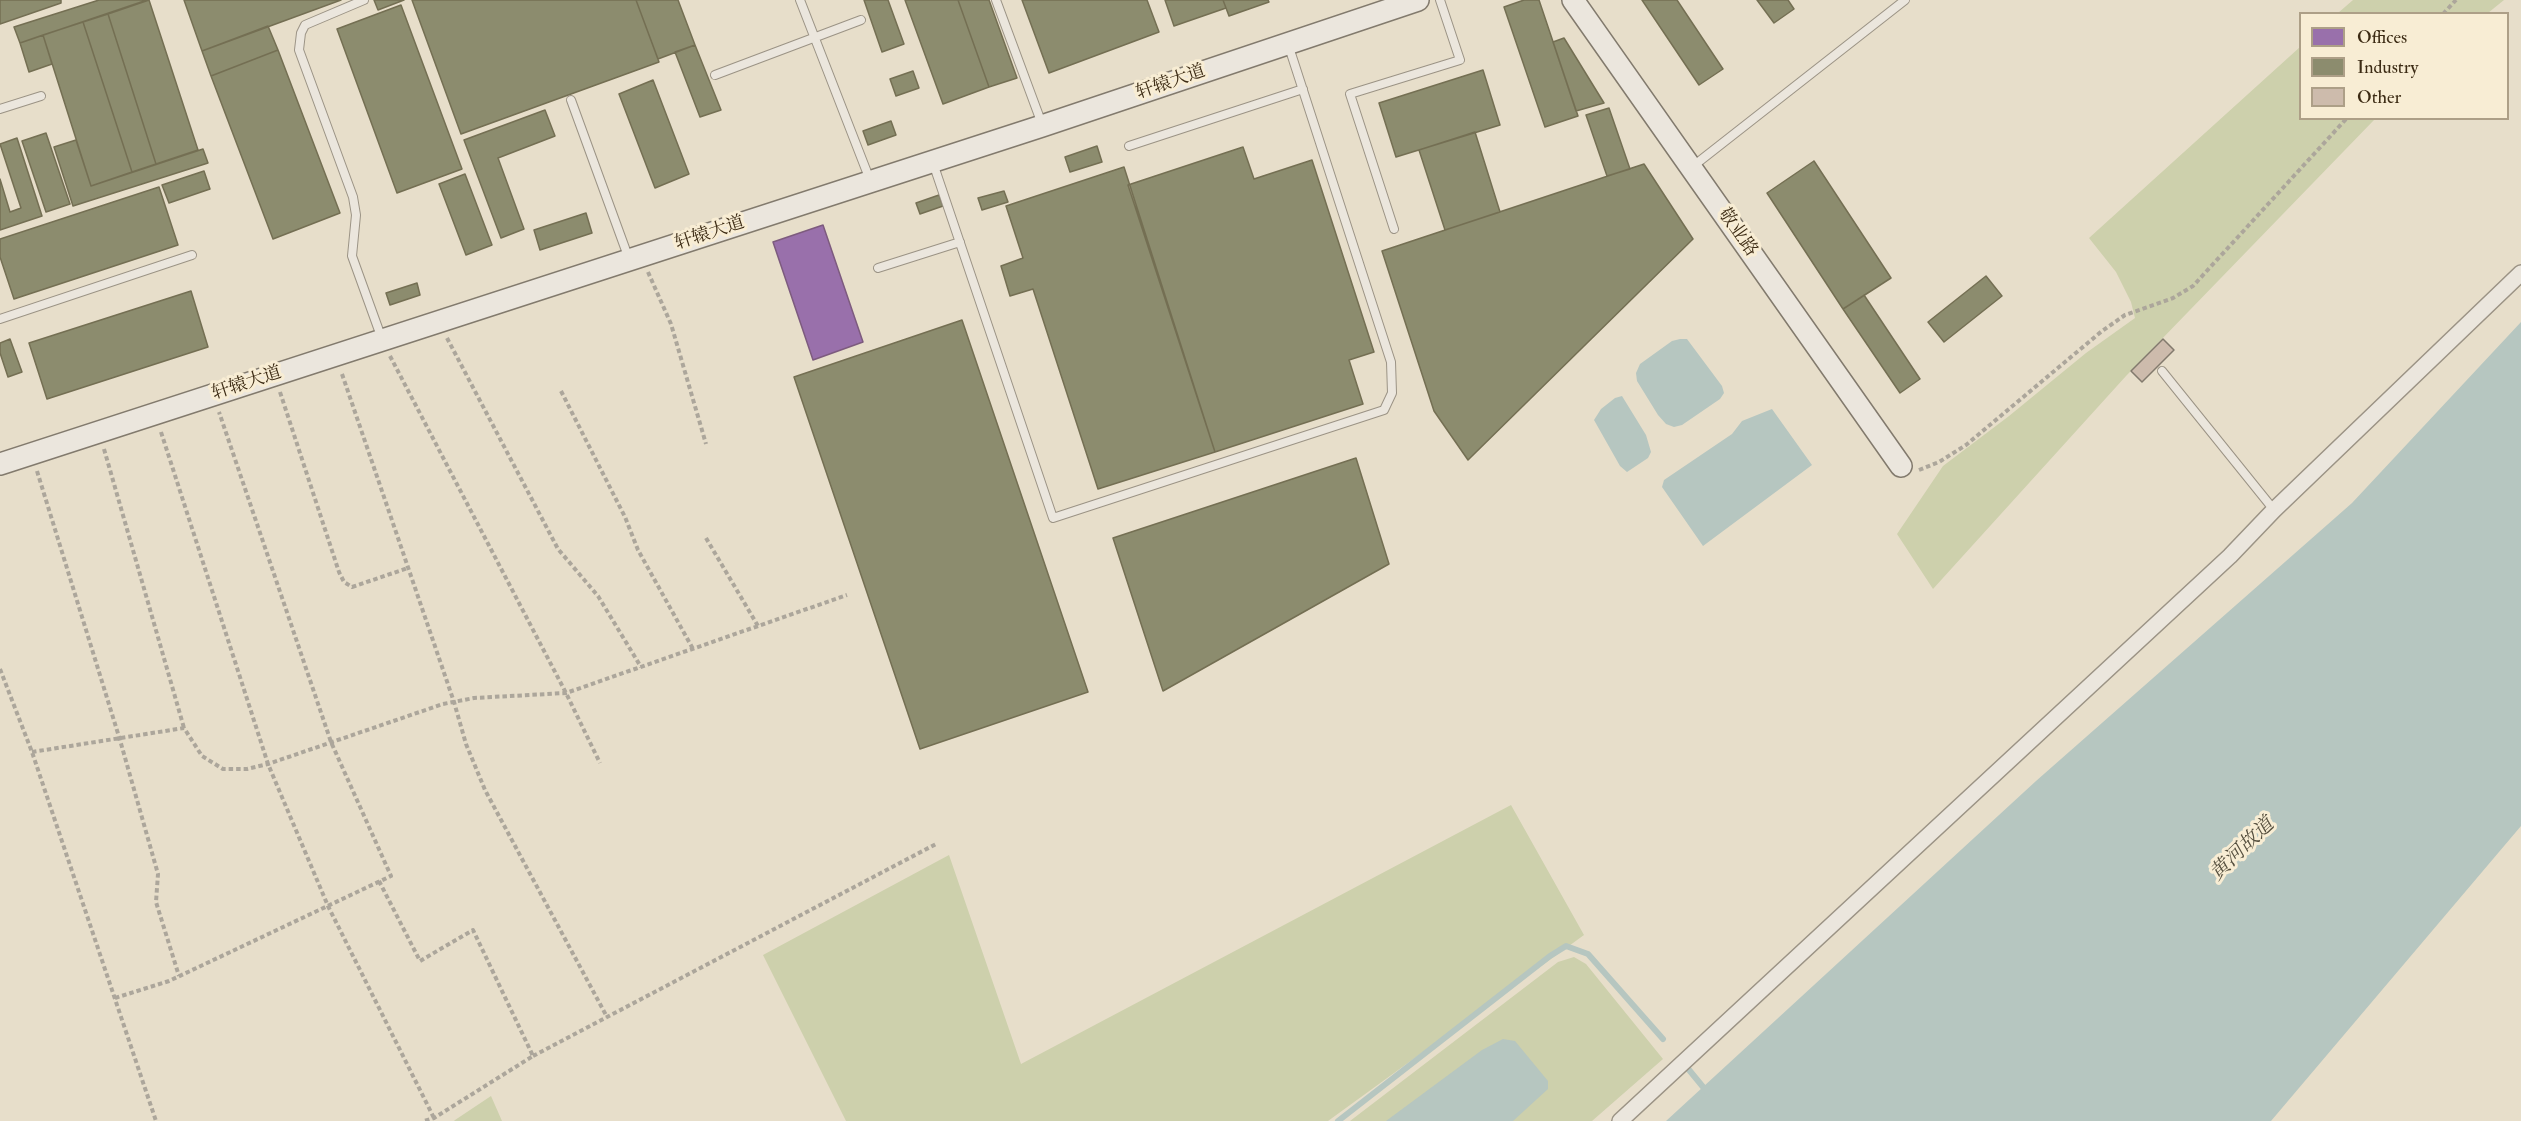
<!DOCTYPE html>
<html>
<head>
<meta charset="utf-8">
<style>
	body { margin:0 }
	#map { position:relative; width:2521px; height:1121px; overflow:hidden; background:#e7deca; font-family:"IM FELL Double Pica",serif }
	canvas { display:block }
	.legend { position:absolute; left:2299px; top:12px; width:210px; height:108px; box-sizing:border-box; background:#f8edd4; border:2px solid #ad9f87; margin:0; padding:8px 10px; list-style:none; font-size:18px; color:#3c2b14 }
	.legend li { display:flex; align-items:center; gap:12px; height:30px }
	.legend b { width:30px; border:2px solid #ad9f87 }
</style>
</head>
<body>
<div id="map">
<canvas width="2521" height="1121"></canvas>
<ul class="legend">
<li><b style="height:16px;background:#9970ab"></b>Offices</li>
<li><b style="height:16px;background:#8c8c6e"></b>Industry</li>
<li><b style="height:16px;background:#cdbbac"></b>Other</li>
</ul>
</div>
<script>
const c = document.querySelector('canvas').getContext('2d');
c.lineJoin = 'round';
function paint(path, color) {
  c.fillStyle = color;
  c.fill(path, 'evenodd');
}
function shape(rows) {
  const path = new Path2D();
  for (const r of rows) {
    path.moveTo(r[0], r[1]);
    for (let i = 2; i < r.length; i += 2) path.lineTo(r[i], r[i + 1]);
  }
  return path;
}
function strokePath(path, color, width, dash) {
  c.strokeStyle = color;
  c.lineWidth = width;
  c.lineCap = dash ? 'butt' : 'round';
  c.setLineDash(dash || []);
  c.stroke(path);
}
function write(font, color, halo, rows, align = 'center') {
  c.font = font + ' "IM FELL Double Pica","Noto Serif SC",serif';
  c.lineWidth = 6;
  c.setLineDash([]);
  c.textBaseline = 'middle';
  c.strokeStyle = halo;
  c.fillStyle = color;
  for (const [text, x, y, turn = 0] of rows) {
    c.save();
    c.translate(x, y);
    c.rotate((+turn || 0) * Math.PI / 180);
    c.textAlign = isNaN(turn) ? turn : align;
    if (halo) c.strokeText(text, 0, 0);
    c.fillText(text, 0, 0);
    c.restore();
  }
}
paint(shape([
	[2353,0,2504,0,2488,13,2338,13],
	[2300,47,2300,118,2375,119,2126,376,1933,589,1897,534,1943,466,2009,416,2086,353,2135,318,2131,302,2116,272,2089,238],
	[1511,805,1584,935,1328,1121,846,1121,763,955,949,855,1021,1064],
	[1574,957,1586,964,1663,1059,1592,1121,1350,1121,1558,962],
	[491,1096,502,1121,454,1121,455,1120]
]), '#cdd0ac');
paint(shape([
	[2521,322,2521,826,2271,1121,1666,1121,2036,781,2352,503],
	[1680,339,1687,339,1722,386,1724,393,1720,399,1682,425,1674,427,1666,424,1658,415,1637,381,1636,373,1640,364,1672,341],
	[1622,396,1646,435,1651,452,1648,458,1627,472,1620,466,1594,420,1601,409,1615,398],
	[1772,409,1812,465,1703,546,1662,487,1664,480,1732,434,1742,421],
	[1503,1039,1515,1041,1548,1081,1548,1089,1513,1121,1386,1121,1482,1050]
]), '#b6c6c0');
const offices = shape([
	[823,225,863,342,813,360,773,242,823,225]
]);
paint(offices, '#9970ab');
strokePath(offices, '#7d5b7e', 1.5);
const industry = shape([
	[0,0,61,0,61,3,0,24,0,0],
	[99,0,147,0,20,43,14,27,99,0],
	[149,0,198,150,156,164,108,14,149,0],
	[184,0,341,0,202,51,184,0],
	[374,0,404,0,378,10,374,0],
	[412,0,636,0,659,62,461,134,412,0],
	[636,0,678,0,695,45,658,59,636,0],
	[864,0,888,0,904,44,882,52,864,0],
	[905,0,958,0,989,87,943,104,905,0],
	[958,0,989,0,1017,78,989,87,958,0],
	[1022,0,1147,0,1159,32,1049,73,1022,0],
	[1165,0,1223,0,1226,8,1174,26,1165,0],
	[1223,0,1268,0,1269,2,1229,16,1223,0],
	[1524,0,1539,0,1578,116,1545,127,1504,7,1524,0],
	[1642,0,1677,0,1723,69,1699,85,1642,0],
	[1757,0,1788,0,1794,9,1774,23,1757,0],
	[401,5,462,169,397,193,337,29,401,5],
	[108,14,156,164,132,172,83,22,108,14],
	[83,22,132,172,91,186,43,35,83,22],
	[268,26,278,50,211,76,202,51,268,26],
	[43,35,52,64,29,72,20,43,43,35],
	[1564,38,1604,103,1576,111,1553,42,1564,38],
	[695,45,721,110,700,117,675,52,695,45],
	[278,50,340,213,273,239,211,76,278,50],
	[1483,70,1500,125,1396,157,1379,103,1483,70],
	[913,71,919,88,896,96,890,79,913,71],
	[653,80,689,174,655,188,619,94,653,80],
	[1609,108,1630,169,1607,176,1586,115,1609,108],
	[545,110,555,136,498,158,524,229,501,238,464,140,545,110],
	[891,121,896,135,868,145,863,131,891,121],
	[1475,132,1500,212,1445,230,1419,150,1475,132],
	[46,133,70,204,46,212,22,141,46,133],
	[17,138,42,216,0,230,0,179,10,212,21,208,0,144,17,138],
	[76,140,91,186,203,149,208,163,73,206,54,147,76,140],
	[1097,146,1102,162,1070,172,1065,157,1097,146],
	[1243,147,1254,179,1312,160,1374,352,1349,360,1363,404,1215,452,1128,185,1243,147],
	[1814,161,1891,278,1843,309,1767,193,1814,161],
	[1644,164,1693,239,1468,460,1434,411,1382,251,1644,164],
	[1124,167,1215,452,1098,489,1033,289,1010,296,1001,266,1023,258,1006,206,1124,167],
	[204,171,210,189,169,203,162,185,204,171],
	[465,174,492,245,466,255,439,184,465,174],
	[159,187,178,245,14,299,0,257,0,239,159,187],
	[1004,191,1008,202,982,210,978,198,1004,191],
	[939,195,943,206,920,214,916,203,939,195],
	[586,213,592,233,540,250,534,230,586,213],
	[1986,276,2002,296,1944,342,1928,322,1986,276],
	[417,283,420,295,390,305,386,293,417,283],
	[191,291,208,347,47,399,29,343,191,291],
	[1864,295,1920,379,1900,393,1843,309,1864,295],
	[962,320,1088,692,920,749,794,377,962,320],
	[10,339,22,372,8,377,0,353,0,343,10,339],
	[1356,458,1389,564,1163,691,1113,538,1356,458]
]);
paint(industry, '#8c8c6e');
strokePath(industry, '#746f53', 1.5);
strokePath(shape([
	[1685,1065,1708,1093],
	[1338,1121,1550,956,1566,946,1588,954,1663,1039]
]), '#b6c6c0', 6);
const building = shape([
	[2163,339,2174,350,2142,382,2131,371,2163,339]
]);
paint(building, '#cdbbac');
strokePath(building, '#827a6d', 1.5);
const lane = shape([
	[364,0,305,25,301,33,299,50,353,197,356,215,352,256,382,339],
	[800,0,870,180],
	[996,0,1042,124],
	[715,75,861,20],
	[571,100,629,259],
	[0,109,41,96],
	[1129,146,1303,89],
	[933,163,1053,518,1384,410,1392,393,1391,362,1288,44],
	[1692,167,1905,0],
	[1394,229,1350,94,1460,60,1440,0],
	[878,268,960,242],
	[0,319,192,255],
	[2162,371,2274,510]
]);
const street = shape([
	[1620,1121,2230,556,2274,510,2521,273]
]);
const secondary = shape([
	[1573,0,1901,466],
	[0,464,1042,126,1418,0]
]);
strokePath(lane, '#9b9385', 10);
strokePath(street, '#9b9385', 18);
strokePath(secondary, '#827a6d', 24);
strokePath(shape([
	[2443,14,2456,0],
	[648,272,671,324,706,444],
	[447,338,558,549,598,596,641,667],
	[390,356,566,693,600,763],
	[342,374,454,702,466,744,485,790,607,1017],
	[561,391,625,517,638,550,693,649],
	[280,392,339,572,344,582,352,587,408,568],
	[161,432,268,764,328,906,434,1118],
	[104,449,184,728],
	[1919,470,1939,462,1966,445,2102,331,2125,315,2173,298,2193,286,2347,118],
	[37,471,120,740,158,874,156,902,179,976],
	[706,538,758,626],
	[0,669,32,752,156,1121],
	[32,752,184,728,202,756,223,769,247,769,268,764,443,704,474,698,566,693,847,595],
	[379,881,420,961,473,930,533,1056,434,1118,424,1121],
	[115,998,169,981,391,876,331,742,219,412],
	[533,1056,936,844]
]), '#aca69b', 4, [4.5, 3]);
strokePath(lane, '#ebe6dd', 8);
strokePath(street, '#ebe6dd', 15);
strokePath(secondary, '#ebe6dd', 21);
write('18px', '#3c2b14', '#f8edd4', [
	["轩辕大道",1171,83,-19],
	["敬业路",1737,233,55],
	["轩辕大道",710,234,-18],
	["轩辕大道",247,384,-18]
]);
write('italic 20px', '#554f3e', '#f8edd4', [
	["黄河故道",2243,850,-44]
]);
</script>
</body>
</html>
